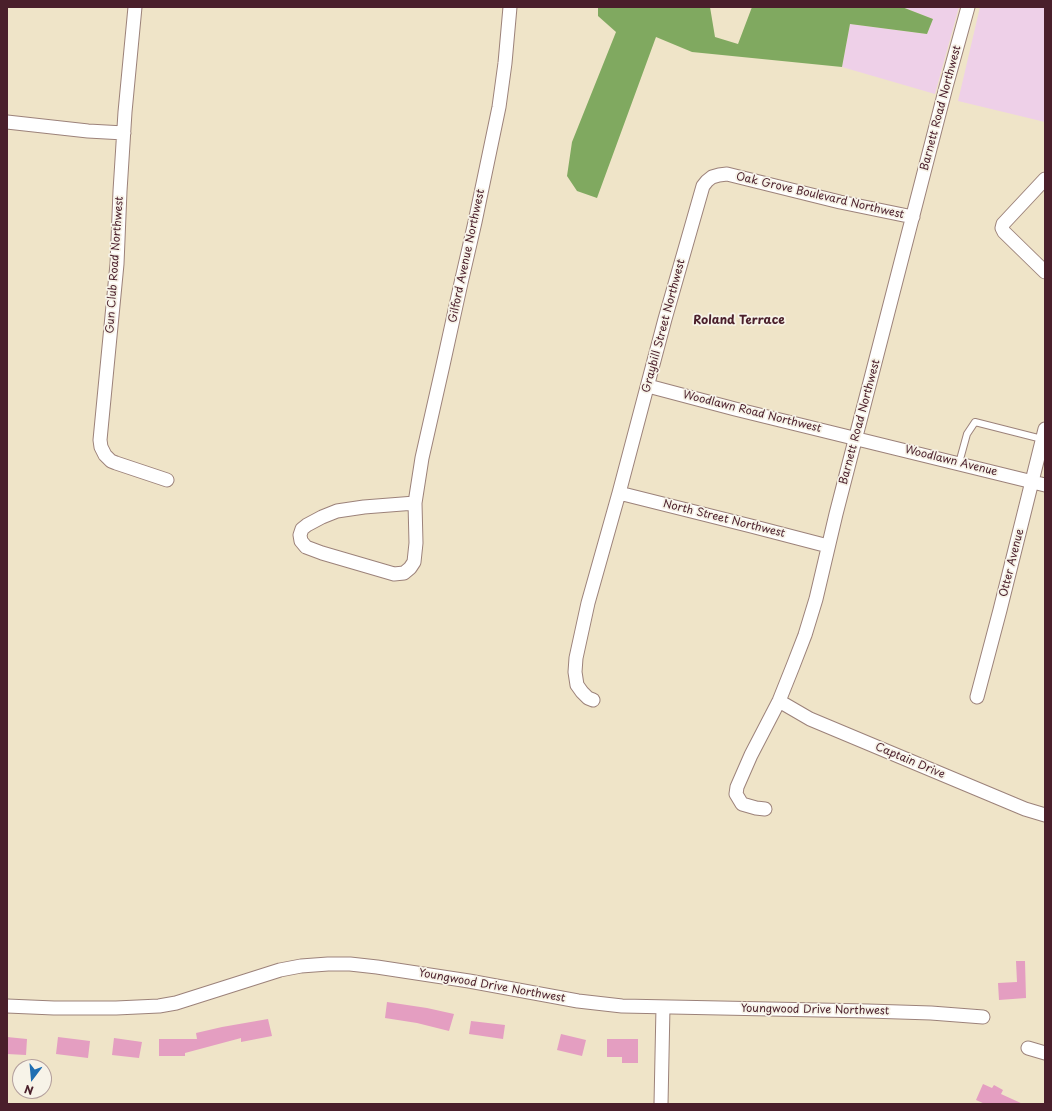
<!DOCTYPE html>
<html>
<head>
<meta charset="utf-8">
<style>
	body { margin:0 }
	#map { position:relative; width:1052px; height:1111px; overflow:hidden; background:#efe4c8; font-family:"Playpen Sans",sans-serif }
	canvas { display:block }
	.frame { position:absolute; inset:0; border:8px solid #4a1f2b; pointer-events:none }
	.north { position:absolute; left:12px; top:1059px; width:40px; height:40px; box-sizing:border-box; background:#f7f3e8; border:1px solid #b29e9c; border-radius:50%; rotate:196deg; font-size:11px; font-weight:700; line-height:16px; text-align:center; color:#4a1f2b }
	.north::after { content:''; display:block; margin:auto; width:14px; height:18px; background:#1f6fb2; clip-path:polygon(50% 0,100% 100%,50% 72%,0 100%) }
</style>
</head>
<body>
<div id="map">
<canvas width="1052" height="1111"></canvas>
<div class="frame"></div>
<div class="north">N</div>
</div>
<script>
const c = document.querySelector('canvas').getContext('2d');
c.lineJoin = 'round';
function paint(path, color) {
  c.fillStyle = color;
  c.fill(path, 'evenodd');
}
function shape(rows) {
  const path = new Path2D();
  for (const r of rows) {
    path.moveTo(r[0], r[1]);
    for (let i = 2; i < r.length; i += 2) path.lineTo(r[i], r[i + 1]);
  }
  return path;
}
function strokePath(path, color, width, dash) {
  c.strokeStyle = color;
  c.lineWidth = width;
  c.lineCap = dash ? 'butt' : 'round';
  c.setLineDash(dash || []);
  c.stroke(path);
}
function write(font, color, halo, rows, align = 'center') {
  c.font = font + ' "Playpen Sans",sans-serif';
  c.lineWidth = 3.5;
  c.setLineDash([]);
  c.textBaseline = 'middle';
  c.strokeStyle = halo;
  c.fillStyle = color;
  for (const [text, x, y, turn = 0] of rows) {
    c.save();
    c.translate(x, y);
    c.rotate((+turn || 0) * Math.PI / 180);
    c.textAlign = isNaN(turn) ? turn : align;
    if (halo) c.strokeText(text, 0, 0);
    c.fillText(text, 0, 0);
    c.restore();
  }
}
paint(shape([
	[902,7,959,7,935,94,842,67,850,24,927,34,933,19],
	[980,7,1045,7,1045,122,958,101]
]), '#eed0e8');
paint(shape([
	[598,7,710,7,715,37,738,44,752,7,902,7,933,19,927,34,850,24,842,67,692,52,656,37,597,198,577,191,567,176,572,142,616,32,598,16]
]), '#80a960');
paint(shape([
	[1016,961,1025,961,1026,998,999,1000,998,983,1017,982],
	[387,1002,427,1008,454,1014,449,1031,417,1023,385,1018],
	[268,1019,272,1036,241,1042,241,1038,185,1053,185,1056,159,1056,159,1039,197,1039,196,1033,222,1027],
	[471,1021,505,1025,503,1039,469,1034],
	[561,1034,586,1040,582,1056,557,1050],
	[7,1037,27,1039,26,1055,7,1054],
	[58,1037,90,1041,88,1058,56,1054],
	[114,1038,142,1042,139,1058,112,1055],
	[607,1039,638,1039,638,1063,622,1063,622,1057,607,1057],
	[983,1084,992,1088,994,1085,1003,1090,1001,1094,1023,1104,985,1104,976,1100]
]), '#e49ec1');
const service = shape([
	[959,463,967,434,975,422,1042,439]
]);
const minor = shape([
	[135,7,125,112,120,191,117,264,100,440,101,447,105,455,111,461,116,463,167,480],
	[7,122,88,131,124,133],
	[1045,179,1003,224,1002,228,1004,232,1045,272],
	[648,386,735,409,1045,485],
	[619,493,751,526,828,546],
	[415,503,422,458,443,365,461,283,475,222,499,107,505,63,510,7],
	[415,503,416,543,414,562,410,568,404,573,394,574,322,553,306,547,301,541,300,535,302,529,307,525,322,517,337,511,364,507,415,503],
	[977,697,1000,610,1045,429],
	[593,700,588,698,582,692,577,685,575,672,576,658,588,603,619,493,665,319,703,186,707,181,712,177,719,175,727,174,840,202,913,217],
	[779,701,810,719,1025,809,1045,815],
	[765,809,756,808,742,804,736,794,737,787,751,755,779,701,793,666,805,635,816,599,836,514,946,87,968,7],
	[7,1006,54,1008,116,1008,159,1006,176,1003,280,970,301,966,328,964,350,964,377,967,469,981,578,1001,622,1006,868,1011,931,1013,983,1017],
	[1028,1048,1045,1053],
	[661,1104,663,1007]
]);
strokePath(service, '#9c827a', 8);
strokePath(minor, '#9c827a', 15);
strokePath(service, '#fff', 6);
strokePath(minor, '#fff', 13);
write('11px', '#4a1f2b', '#f7f3e8', [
	["Barnett Road Northwest",941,108,-75],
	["Oak Grove Boulevard Northwest",820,196,13],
	["Gilford Avenue Northwest",467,256,-78],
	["Gun Club Road Northwest",115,265,-86],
	["Graybill Street Northwest",664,326,-75],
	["Woodlawn Road Northwest",752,412,14],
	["Barnett Road Northwest",860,422,-75],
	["Woodlawn Avenue",951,461,14],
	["North Street Northwest",724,519,14],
	["Otter Avenue",1012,563,-76],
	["Captain Drive",910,761,23],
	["Youngwood Drive Northwest",492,986,10],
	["Youngwood Drive Northwest",815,1010,1]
]);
write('bold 12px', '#4a1f2b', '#f7f3e8', [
	["Roland Terrace",739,321]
]);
</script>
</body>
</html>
